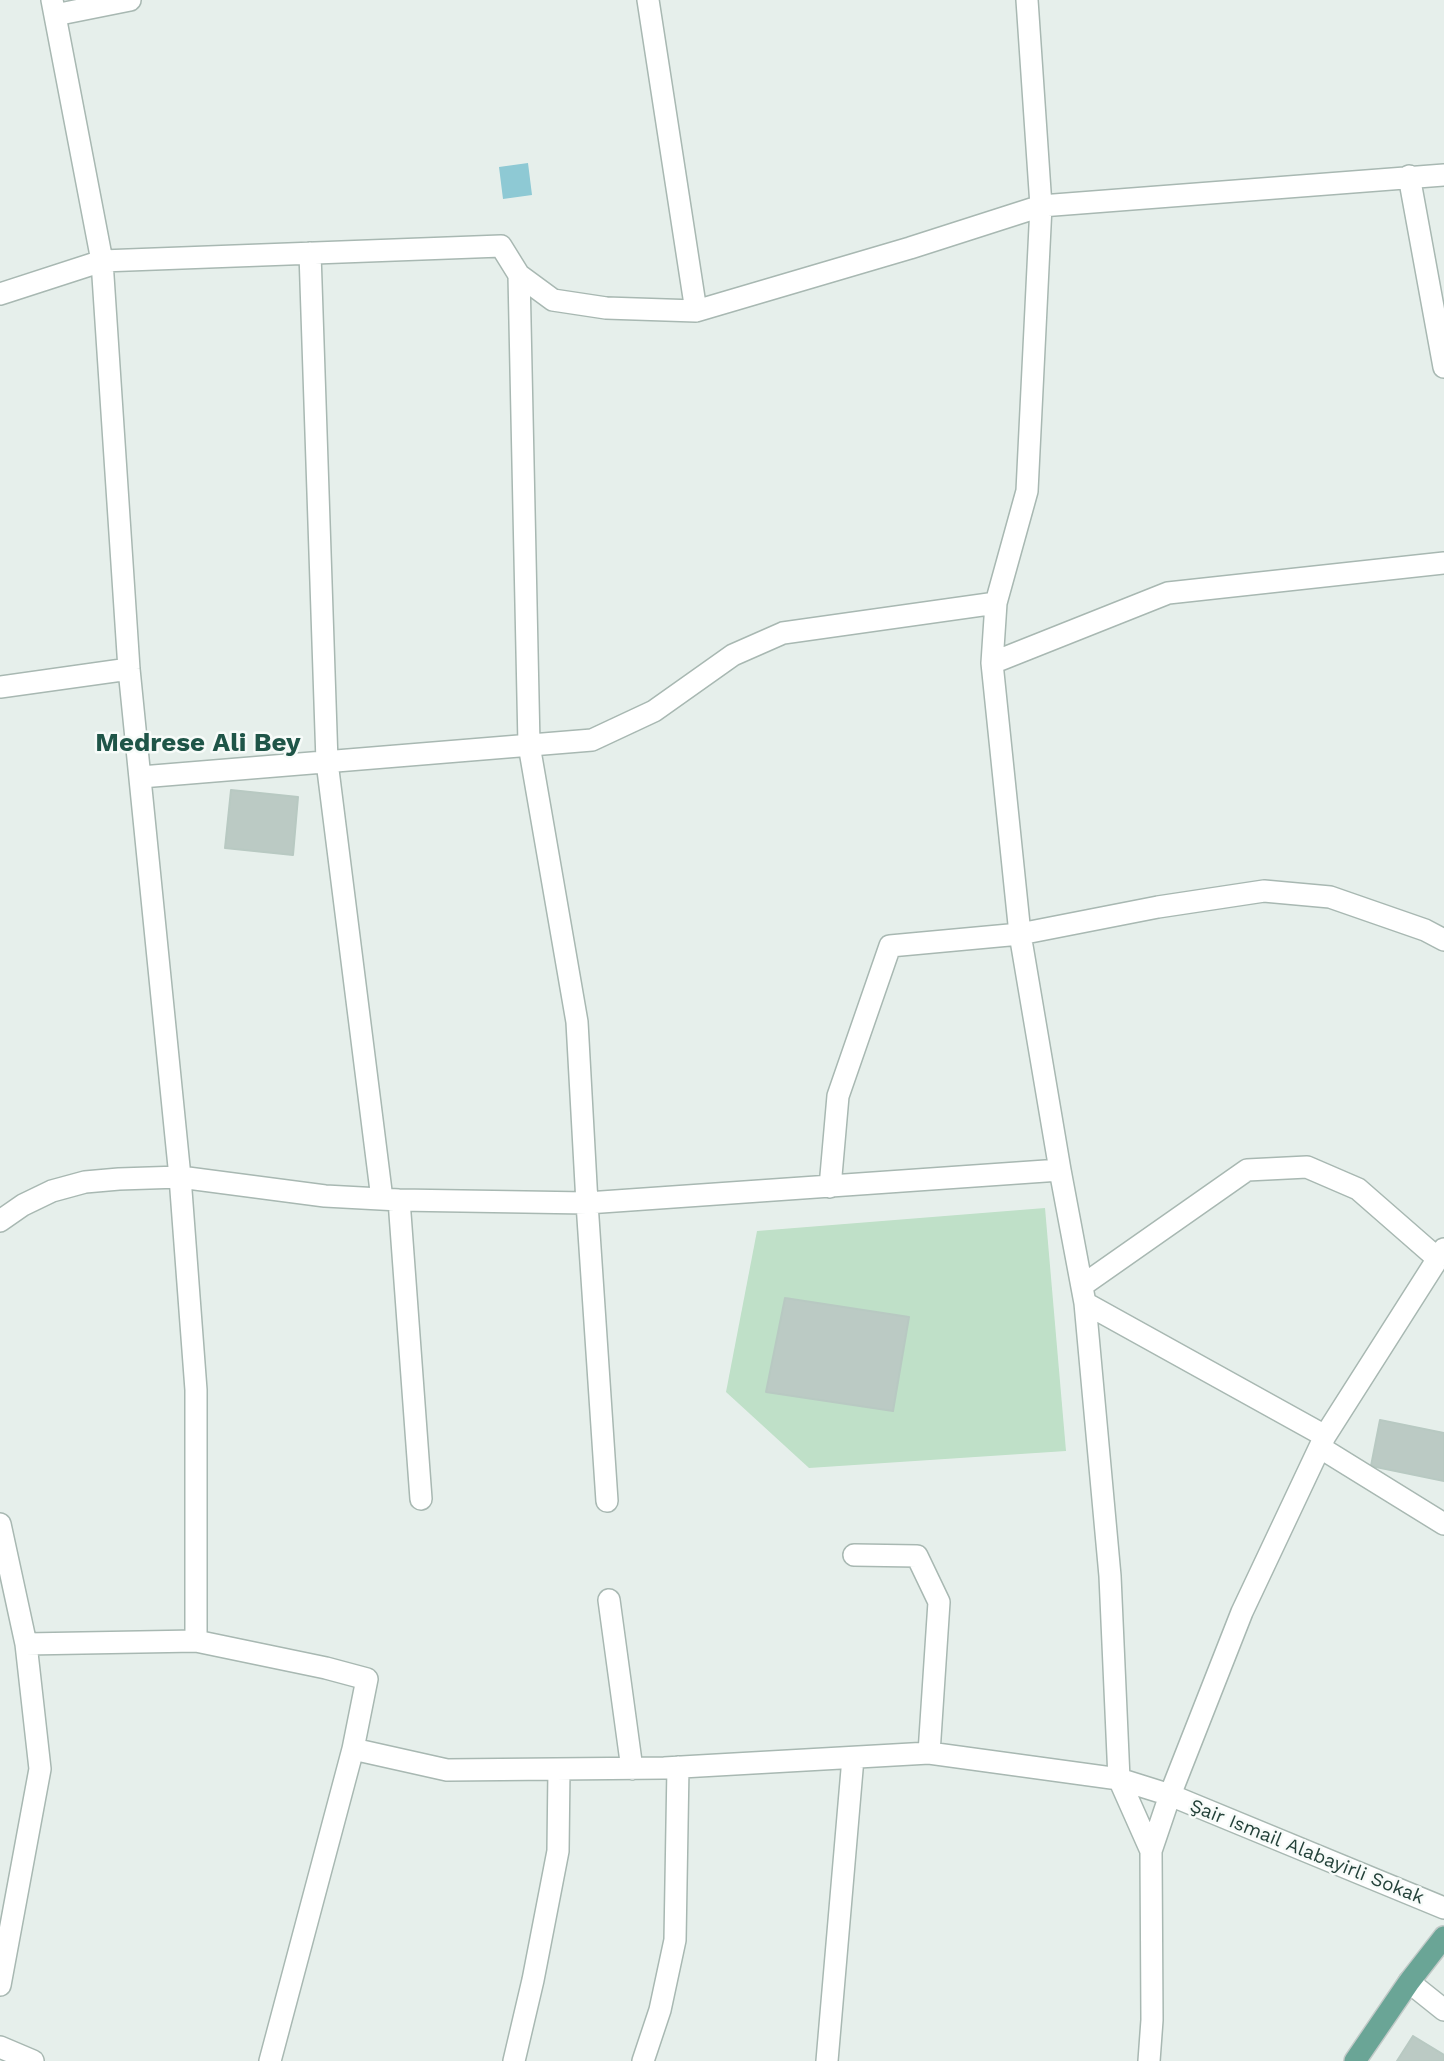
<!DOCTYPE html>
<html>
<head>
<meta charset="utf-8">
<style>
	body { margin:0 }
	canvas { display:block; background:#e6efeb }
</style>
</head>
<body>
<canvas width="1444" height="2061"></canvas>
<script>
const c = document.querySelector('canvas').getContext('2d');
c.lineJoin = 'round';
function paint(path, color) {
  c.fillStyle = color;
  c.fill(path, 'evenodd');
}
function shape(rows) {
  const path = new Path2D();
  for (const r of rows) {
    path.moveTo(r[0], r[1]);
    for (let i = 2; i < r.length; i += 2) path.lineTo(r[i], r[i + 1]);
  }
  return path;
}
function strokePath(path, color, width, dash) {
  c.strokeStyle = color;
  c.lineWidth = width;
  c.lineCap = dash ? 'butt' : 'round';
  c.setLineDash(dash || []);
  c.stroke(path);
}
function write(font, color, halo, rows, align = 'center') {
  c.font = font + ' "Work Sans",sans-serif';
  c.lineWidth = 5;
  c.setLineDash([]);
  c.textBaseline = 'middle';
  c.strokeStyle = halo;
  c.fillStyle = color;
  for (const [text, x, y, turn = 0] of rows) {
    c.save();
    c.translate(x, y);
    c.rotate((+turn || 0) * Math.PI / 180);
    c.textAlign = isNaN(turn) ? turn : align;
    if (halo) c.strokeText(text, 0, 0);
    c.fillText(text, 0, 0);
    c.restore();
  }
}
paint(shape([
	[1045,1208,1066,1451,809,1468,726,1392,757,1231]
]), '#bfe0c8');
paint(shape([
	[528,163,532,195,503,199,499,167]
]), '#8ec9d4');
const building = shape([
	[231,790,298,797,293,855,225,848,231,790],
	[785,1298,909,1317,893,1411,766,1392,785,1298],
	[1380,1420,1444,1433,1444,1481,1371,1466,1380,1420],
	[1413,2036,1444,2055,1444,2061,1397,2061,1413,2036]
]);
paint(building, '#bbcac4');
strokePath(building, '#b8c9c2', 2);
const minor = shape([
	[52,0,102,261,129,669,180,1177,196,1390,196,1641],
	[648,0,696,311],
	[1027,0,1041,206,1027,491,996,603,992,663,1020,934,1060,1170,1085,1303,1110,1576,1119,1779,1170,1795,1444,1908],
	[55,15,130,0],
	[1409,176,1444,367],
	[310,253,327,762,382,1199],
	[519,275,529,745,577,1022,587,1203,607,1501],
	[0,294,102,261,501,246,519,275,553,300,606,308,696,311,910,248,1041,206,1444,175],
	[992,663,1168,593,1444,563],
	[0,687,129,669],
	[141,777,592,740,654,711,733,655,783,633,996,603],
	[830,1187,838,1096,890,946,1020,934,1158,907,1264,891,1330,897,1425,930,1444,940],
	[399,1200,421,1499],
	[0,1221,23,1205,52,1191,85,1182,119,1179,180,1177,325,1196,399,1200,587,1203,1060,1170],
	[1083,1285,1247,1170,1307,1167,1358,1189,1437,1258],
	[1085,1303,1325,1436],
	[1321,1448,1444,1524],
	[0,1524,26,1644,40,1769,0,1985],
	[854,1555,917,1556,939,1602,929,1753],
	[609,1600,632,1769],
	[26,1644,196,1641,326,1668,367,1679,353,1749,447,1770,664,1768,929,1753,1119,1779,1151,1851],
	[1409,1982,1444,2010],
	[0,2047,33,2061],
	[270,2061,353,1749],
	[514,2061,533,1980,558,1851,559,1769],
	[643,2061,660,2010,675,1940,678,1767],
	[827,2061,853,1758],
	[1149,2061,1152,2020,1151,1851,1170,1795,1242,1612,1325,1436,1444,1249]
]);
const major = shape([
	[1355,2061,1409,1982,1444,1937]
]);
strokePath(minor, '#a8b8b2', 24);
strokePath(major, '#c2cac8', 24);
strokePath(minor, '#fff', 21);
strokePath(major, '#6aa596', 21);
write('19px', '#24423a', '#f7fbf9', [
	["Şair Ismail Alabayirli Sokak",1307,1852,22]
]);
write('bold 26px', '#1f5548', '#f7fbf9', [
	["Medrese Ali Bey",198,743]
]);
</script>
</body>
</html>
